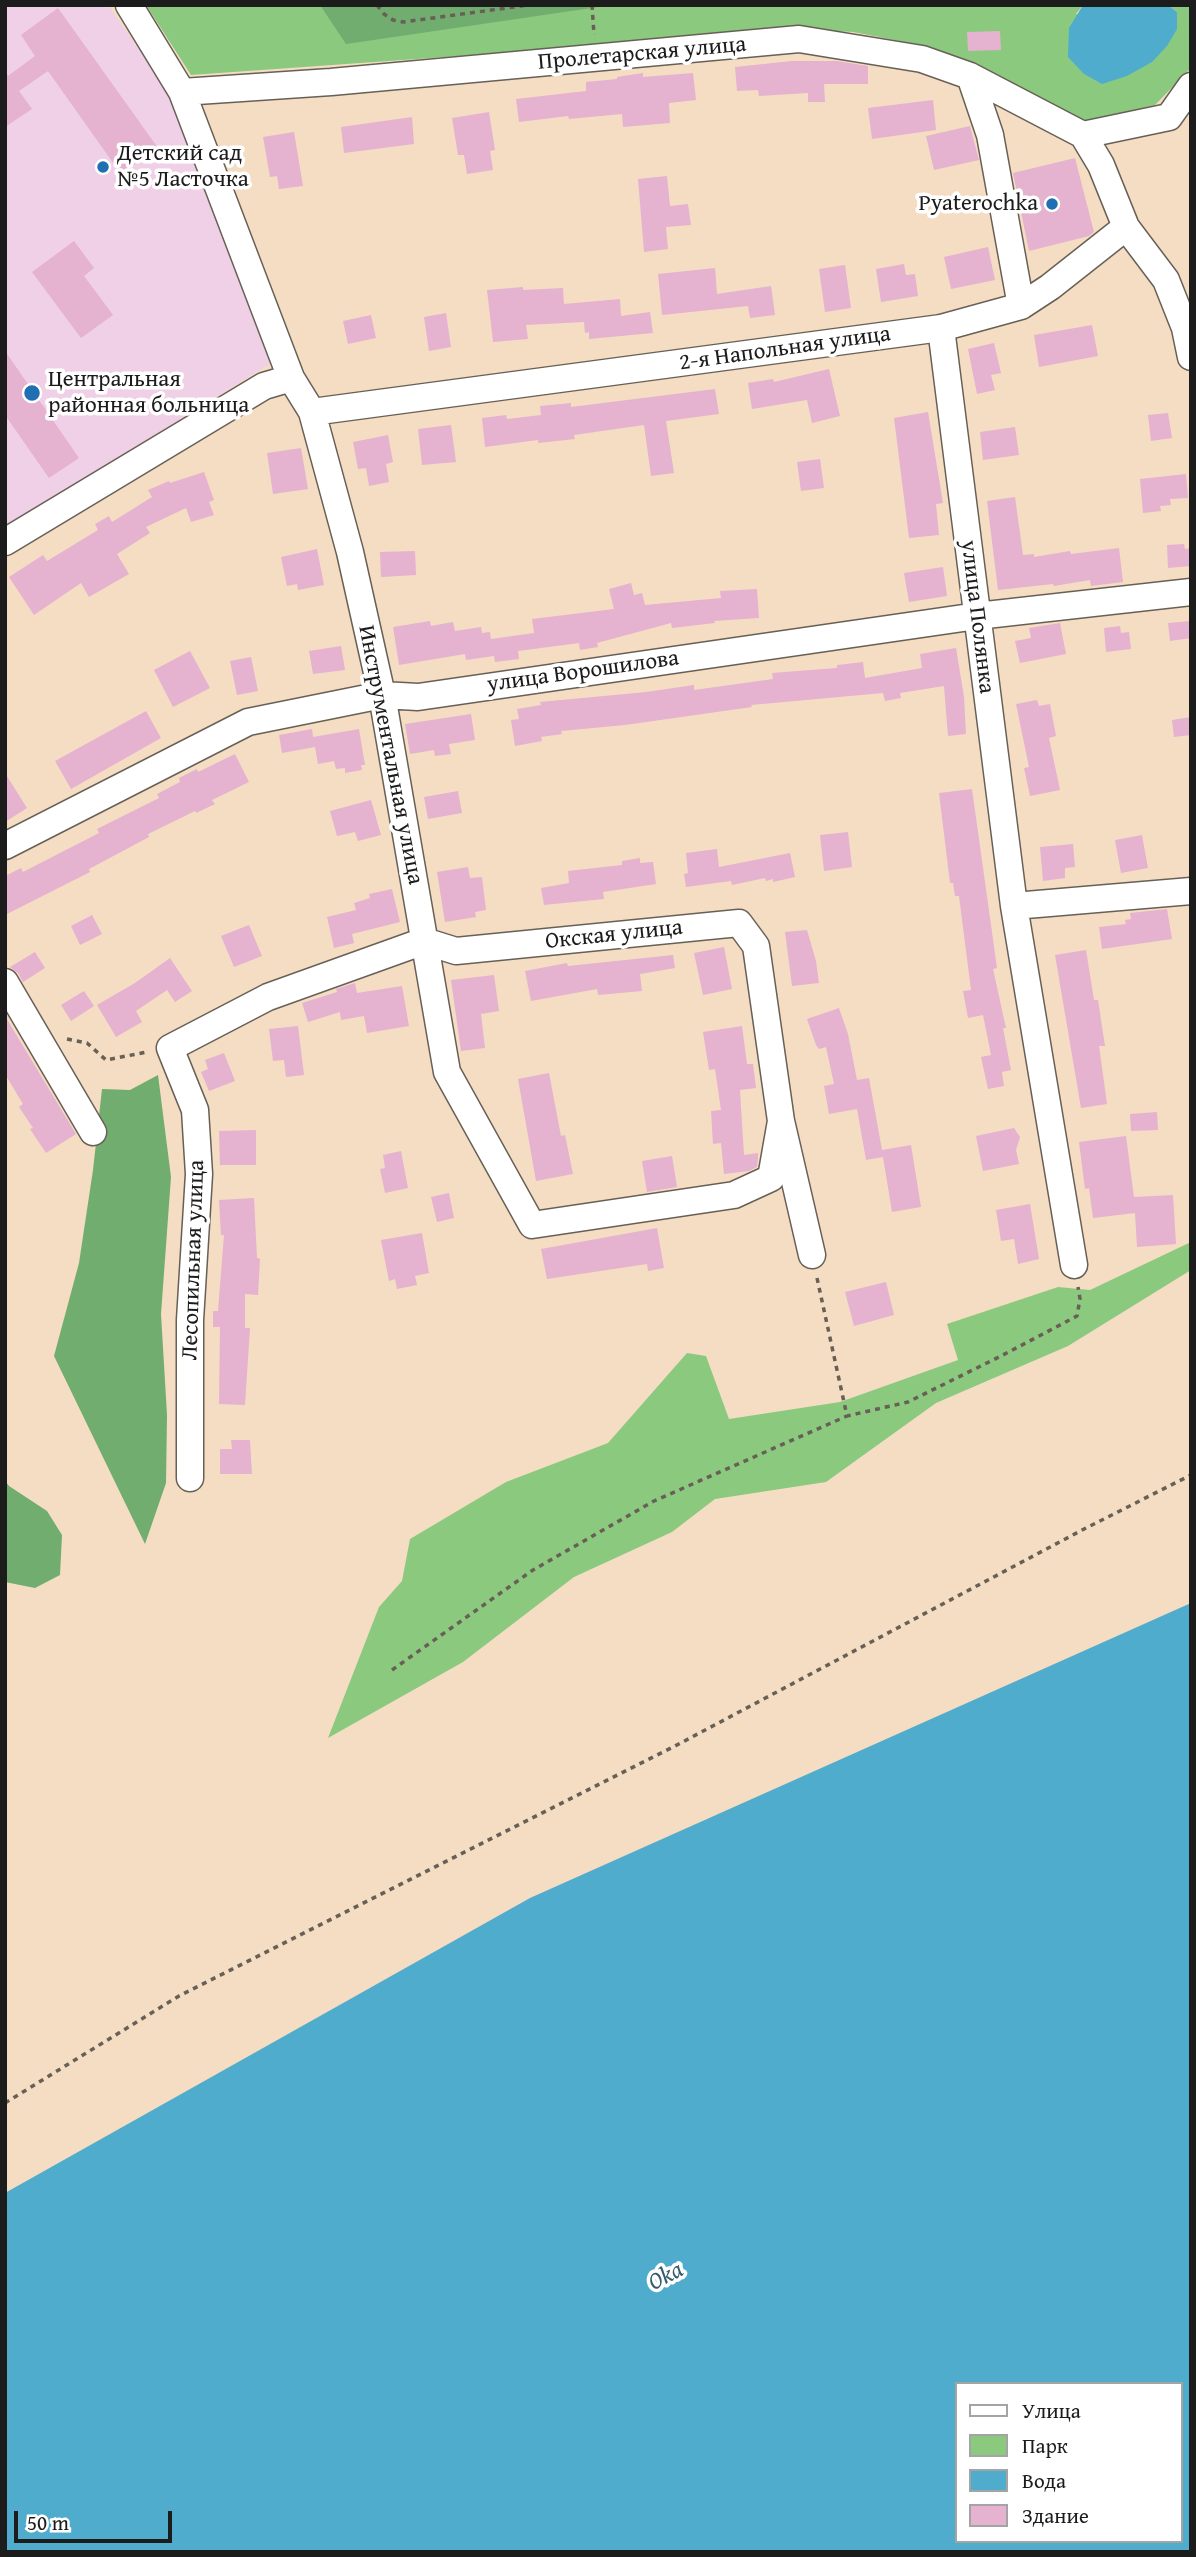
<!DOCTYPE html>
<html>
<head>
<meta charset="utf-8">
<style>
	body { margin:0 }
	#map { position:relative; width:1196px; height:2557px; overflow:hidden; background:#f4ddc3; font-family:"Gentium Book Plus",serif }
	canvas { display:block }
	.frame { position:absolute; inset:0; border:7px solid #1c1c1c; pointer-events:none }
	.legend { position:absolute; left:955px; top:2382px; width:228px; height:161px; box-sizing:border-box; background:#fff; border:2px solid #a4a4a4; margin:0; padding:9px 12px; list-style:none; font-size:21px; color:#1c1c1c }
	.legend li { display:flex; align-items:center; gap:14px; height:35px }
	.legend b { width:35px; border:2px solid #a4a4a4 }
	.scale { position:absolute; left:14px; top:2511px; width:158px; height:32px; box-sizing:border-box; border:4px solid #1c1c1c; border-top:0; padding-left:9px; font-size:21px; line-height:24px; white-space:nowrap; color:#1c1c1c; -webkit-text-stroke:5px #fff; paint-order:stroke }
</style>
</head>
<body>
<div id="map">
<canvas width="1196" height="2557"></canvas>
<div class="frame"></div>
<ul class="legend">
<li><b style="height:9px;background:#fff"></b>Улица</li>
<li><b style="height:19px;background:#8bc97f"></b>Парк</li>
<li><b style="height:19px;background:#4faccd"></b>Вода</li>
<li><b style="height:19px;background:#e5b2d0"></b>Здание</li>
</ul>
<div class="scale">50 m</div>
</div>
<script>
const c = document.querySelector('canvas').getContext('2d');
c.lineJoin = 'round';
function paint(path, color) {
  c.fillStyle = color;
  c.fill(path, 'evenodd');
}
function shape(rows) {
  const path = new Path2D();
  for (const r of rows) {
    path.moveTo(r[0], r[1]);
    for (let i = 2; i < r.length; i += 2) path.lineTo(r[i], r[i + 1]);
  }
  return path;
}
function strokePath(path, color, width, dash) {
  c.strokeStyle = color;
  c.lineWidth = width;
  c.lineCap = dash ? 'butt' : 'round';
  c.setLineDash(dash || []);
  c.stroke(path);
}
function write(font, color, halo, rows, align = 'center') {
  c.font = font + ' "Gentium Book Plus",serif';
  c.lineWidth = 7;
  c.setLineDash([]);
  c.textBaseline = 'middle';
  c.strokeStyle = halo;
  c.fillStyle = color;
  for (const [text, x, y, turn = 0] of rows) {
    c.save();
    c.translate(x, y);
    c.rotate((+turn || 0) * Math.PI / 180);
    c.textAlign = isNaN(turn) ? turn : align;
    if (halo) c.strokeText(text, 0, 0);
    c.fillText(text, 0, 0);
    c.restore();
  }
}
paint(shape([
	[5,5,108,5,171,95,278,359,5,527]
]), '#efd0e6');
paint(shape([
	[146,5,1083,5,1076,14,1177,12,1168,5,1191,5,1191,68,1155,105,1083,123,971,67,920,45,853,32,797,29,742,36,191,75],
	[1191,1242,1191,1270,1068,1346,936,1403,826,1482,715,1499,672,1532,574,1577,463,1662,328,1738,379,1607,402,1581,410,1539,506,1482,608,1443,687,1353,706,1356,729,1419,840,1402,958,1360,947,1324,1058,1287,1090,1290]
]), '#8bc97f');
paint(shape([
	[320,5,612,5,346,44],
	[158,1075,171,1177,161,1314,167,1415,166,1483,145,1544,54,1356,79,1263,93,1170,102,1089,130,1090],
	[5,1481,9,1486,47,1511,62,1535,60,1575,35,1588,5,1582]
]), '#70ad6e');
paint(shape([
	[1083,5,1168,5,1177,12,1177,29,1167,46,1152,62,1127,76,1102,84,1084,74,1068,57,1069,28],
	[1191,1603,1191,2552,5,2552,5,2193,530,1898],
	[956,2384,1180,2384,1180,2541,956,2541]
]), '#4faccd');
paint(shape([
	[58,8,158,148,121,174,48,71,19,91,32,109,5,127,5,72,8,76,35,56,21,35],
	[1000,31,1001,50,968,51,967,32],
	[792,61,837,61,868,66,868,84,824,84,825,102,808,102,808,93,759,96,758,90,737,91,735,67],
	[643,73,643,77,693,73,696,100,669,103,670,123,623,127,622,114,569,119,568,116,519,122,516,99,586,91,586,82,617,79,617,77],
	[933,100,936,130,872,139,868,108],
	[489,112,495,150,490,151,493,170,467,174,464,155,458,155,452,118],
	[412,117,414,144,344,153,341,127],
	[970,126,979,160,934,170,926,136],
	[294,132,303,186,279,189,277,176,270,177,263,137],
	[1075,158,1094,232,1089,236,1029,251,1013,173],
	[667,176,670,206,688,204,691,225,666,227,668,249,644,252,638,179],
	[74,241,94,268,84,276,113,315,81,338,32,272],
	[988,247,995,280,951,289,944,257],
	[904,264,906,275,915,274,918,296,881,302,876,269],
	[845,265,851,308,825,312,819,269],
	[715,268,717,294,771,286,775,315,750,318,748,306,662,315,658,274],
	[523,287,523,290,563,288,564,304,620,299,621,316,650,312,653,333,589,339,589,332,585,333,584,322,526,325,528,339,493,342,487,290],
	[446,313,451,347,429,351,424,317],
	[371,315,376,338,348,344,343,321],
	[1092,325,1098,356,1039,367,1034,335],
	[994,343,1001,373,991,375,995,390,977,394,968,349],
	[5,351,79,458,49,478,5,415],
	[829,369,840,416,812,423,807,400,752,409,748,383,773,379,774,382],
	[715,389,719,414,666,421,674,473,651,476,644,425,574,435,575,439,538,443,538,440,485,447,482,418,506,415,507,419,541,415,540,406,571,403,571,407],
	[928,412,943,503,936,504,939,535,909,538,894,418],
	[1168,413,1172,438,1151,441,1148,415],
	[451,425,456,462,422,465,418,429],
	[1015,427,1019,455,983,460,980,432],
	[388,435,393,462,386,464,389,482,369,486,366,468,358,469,353,442],
	[301,448,308,489,273,494,267,453],
	[820,459,824,488,801,491,797,462],
	[204,472,214,500,209,502,214,515,191,522,186,508,146,527,150,533,117,554,129,574,89,597,81,583,34,615,9,577,43,555,47,561,98,530,95,524,109,516,112,522,152,497,148,490,169,481,170,483],
	[1186,474,1188,498,1170,499,1171,505,1160,506,1161,511,1143,513,1140,479],
	[1015,497,1023,555,1034,554,1034,557,1070,551,1071,554,1119,548,1123,582,1091,586,1090,580,1054,586,1053,584,998,590,987,501],
	[1184,544,1185,549,1191,548,1191,566,1168,568,1167,545],
	[317,549,324,585,298,590,297,584,287,586,281,557],
	[415,551,416,575,381,577,380,552],
	[943,567,947,596,909,602,904,573],
	[631,583,634,595,642,593,645,605,721,598,720,591,757,589,759,618,714,621,715,623,672,628,671,623,597,643,598,647,580,650,579,643,518,651,519,659,495,662,494,656,466,660,465,654,399,665,393,627,430,621,431,626,453,622,455,631,481,627,482,633,490,632,491,639,534,633,532,619,614,609,609,589],
	[1191,621,1191,638,1170,641,1168,623],
	[1060,623,1066,654,1020,663,1015,641,1031,638,1029,628],
	[1120,626,1121,633,1129,632,1131,649,1106,652,1104,628],
	[341,646,345,670,313,674,309,651],
	[956,648,964,697,966,734,948,736,944,686,900,693,901,698,885,701,883,693,751,705,752,707,625,725,561,731,562,734,541,737,542,741,515,746,511,720,519,719,517,709,541,705,540,702,646,692,694,685,694,690,773,679,772,673,837,668,837,665,863,662,865,678,922,668,920,654],
	[190,651,210,688,173,707,154,670],
	[251,657,258,691,237,695,230,661],
	[1037,700,1039,706,1050,704,1056,736,1049,738,1060,790,1030,796,1024,768,1029,767,1016,704],
	[146,711,161,738,71,789,55,761],
	[471,714,475,740,449,744,451,754,435,756,434,750,410,754,405,724],
	[1191,717,1191,735,1174,737,1172,720],
	[312,729,313,737,359,729,365,765,361,765,362,770,345,773,345,768,336,769,334,761,318,764,315,747,282,753,279,735],
	[235,754,249,782,212,800,215,804,196,813,195,811,148,834,149,837,89,869,90,872,5,915,5,876,21,868,23,872,99,833,97,829,159,798,157,794,180,782,179,778,197,769,198,772],
	[5,773,27,808,5,822],
	[972,789,997,968,993,969,1006,1028,1003,1028,1011,1070,1002,1072,1004,1086,988,1089,981,1057,991,1055,983,1015,968,1018,963,991,971,990,959,896,955,896,953,883,950,883,939,793],
	[458,791,462,813,428,819,424,797],
	[371,800,381,835,358,841,355,832,337,836,330,811],
	[848,832,852,867,824,871,820,835],
	[1142,835,1148,868,1121,873,1115,840],
	[1073,844,1075,867,1065,868,1065,878,1043,881,1040,847],
	[717,849,719,867,790,853,795,877,773,882,773,879,766,881,765,878,732,885,731,881,686,887,684,874,688,873,686,853],
	[640,858,640,863,653,862,656,884,603,892,604,899,544,905,541,888,569,883,568,871,622,865,622,861],
	[468,867,470,878,482,877,486,910,475,912,476,917,445,922,437,872],
	[392,889,400,922,352,934,354,943,334,948,327,917,356,910,354,903,370,898,369,894],
	[1167,909,1172,939,1102,949,1099,927,1126,924,1125,920,1131,919,1130,913],
	[92,915,102,934,80,945,71,926],
	[249,925,262,956,234,967,221,936],
	[807,930,816,961,819,983,792,986,785,932],
	[724,947,732,989,703,995,694,953],
	[1086,950,1094,1000,1098,1000,1105,1046,1099,1046,1107,1104,1081,1108,1055,955],
	[35,952,45,968,23,982,18,973,10,967],
	[673,955,675,968,640,974,642,991,598,995,597,989,531,1001,525,971,567,963,568,966],
	[170,958,192,991,175,1002,167,990,136,1011,142,1022,116,1037,97,1005,135,983],
	[494,975,499,1011,481,1014,485,1048,461,1051,451,980],
	[355,983,357,993,402,986,409,1026,367,1033,364,1016,341,1020,340,1012,308,1022,302,1003,337,992,336,989],
	[84,991,94,1006,71,1021,61,1005],
	[839,1008,848,1034,857,1080,869,1078,882,1150,911,1145,921,1207,892,1212,883,1157,866,1160,857,1109,829,1114,824,1086,834,1084,826,1047,819,1049,816,1045,807,1019],
	[5,1016,76,1134,46,1153,30,1129,33,1128,19,1107,23,1104,5,1074],
	[298,1026,304,1075,286,1077,284,1060,273,1061,269,1029],
	[742,1026,747,1064,753,1064,756,1088,740,1090,744,1155,758,1153,758,1158,757,1167,749,1171,724,1174,721,1143,713,1144,711,1111,721,1110,715,1069,709,1070,703,1032],
	[224,1053,235,1081,209,1091,201,1072,208,1069,205,1060],
	[549,1073,561,1136,565,1135,573,1174,536,1181,518,1079],
	[1157,1112,1158,1130,1131,1131,1130,1114],
	[1014,1128,1020,1137,1016,1150,1019,1164,983,1171,976,1136],
	[256,1130,256,1165,220,1165,219,1131],
	[1126,1136,1134,1197,1173,1195,1176,1244,1137,1247,1135,1213,1093,1218,1089,1188,1085,1189,1079,1142],
	[401,1151,408,1188,385,1193,380,1169,385,1168,383,1155],
	[672,1156,677,1187,647,1192,642,1161],
	[449,1193,454,1218,437,1222,431,1197],
	[254,1198,257,1258,260,1259,258,1295,245,1294,245,1328,250,1328,245,1405,219,1404,220,1327,213,1327,213,1311,218,1311,224,1235,221,1235,219,1200],
	[1030,1204,1039,1259,1018,1264,1014,1239,1001,1241,996,1210],
	[657,1228,664,1268,648,1271,647,1264,547,1279,541,1249],
	[422,1233,429,1273,415,1276,417,1285,397,1289,395,1279,389,1281,381,1240],
	[886,1282,894,1315,854,1326,845,1292],
	[231,1440,250,1440,252,1474,220,1474,220,1449,232,1449]
]), '#e5b2d0');
const minor = shape([
	[129,5,182,92,291,378,312,412,350,552,382,695,447,1072,532,1225,734,1195,771,1178,781,1121],
	[182,92,331,82,799,39,922,59,970,76,1083,135],
	[1083,135,1101,165,1126,227,1166,280,1185,328,1191,357],
	[1083,135,1169,117,1191,86],
	[1021,306,1050,287,1126,227],
	[941,328,1014,906,1074,1265],
	[312,412,941,328,1021,306,990,135,970,76],
	[5,542,264,386,291,378],
	[5,846,248,722,382,695,418,697,977,616,1191,592],
	[1014,906,1191,891],
	[5,982,93,1132],
	[190,1478,190,1320,199,1174,195,1110,170,1048,268,997,424,941,456,951,739,923,756,946,781,1121,812,1255]
]);
strokePath(minor, '#686056', 29);
strokePath(shape([
	[377,5,384,14,393,20,403,22,529,5],
	[592,5,594,35],
	[67,1039,87,1043,106,1060,147,1052],
	[817,1278,847,1416,908,1402,1003,1355,1077,1316,1080,1299,1078,1287],
	[392,1670,533,1570,654,1501,847,1416],
	[5,2103,179,1996,675,1746,1086,1528,1191,1475]
]), '#686056', 3.5, [5, 5]);
strokePath(minor, '#fff', 26);
for (const [x, y, r, color] of [
	[103,167,7,"#1f6fb2"],
	[1052,204,7,"#1f6fb2"],
	[32,393,9,"#1f6fb2"]
]) {
  const dot = new Path2D();
  dot.arc(x, y, r, 0, 2 * Math.PI);
  c.fillStyle = color;
  c.fill(dot);
  strokePath(dot, '#fff', 2.5);
}
write('23px', '#1c1c1c', '#fff', [
	["Пролетарская улица",642,54,-5],
	["2-я Напольная улица",785,349,-8],
	["улица Полянка",977,617,83],
	["улица Ворошилова",583,672,-8],
	["Инструментальная улица",390,755,79],
	["Окская улица",614,935,-6],
	["Лесопильная улица",194,1260,-88]
]);
write('23px', '#1c1c1c', '#fff', [
	["Детский сад",117,154],
	["№5 Ласточка",117,180],
	["Pyaterochka",1038,204,"right"],
	["Центральная",48,380],
	["районная больница",48,406]
], 'left');
write('italic 24px', '#335d6c', '#fff', [
	["Oka",666,2277,-28]
]);
</script>
</body>
</html>
